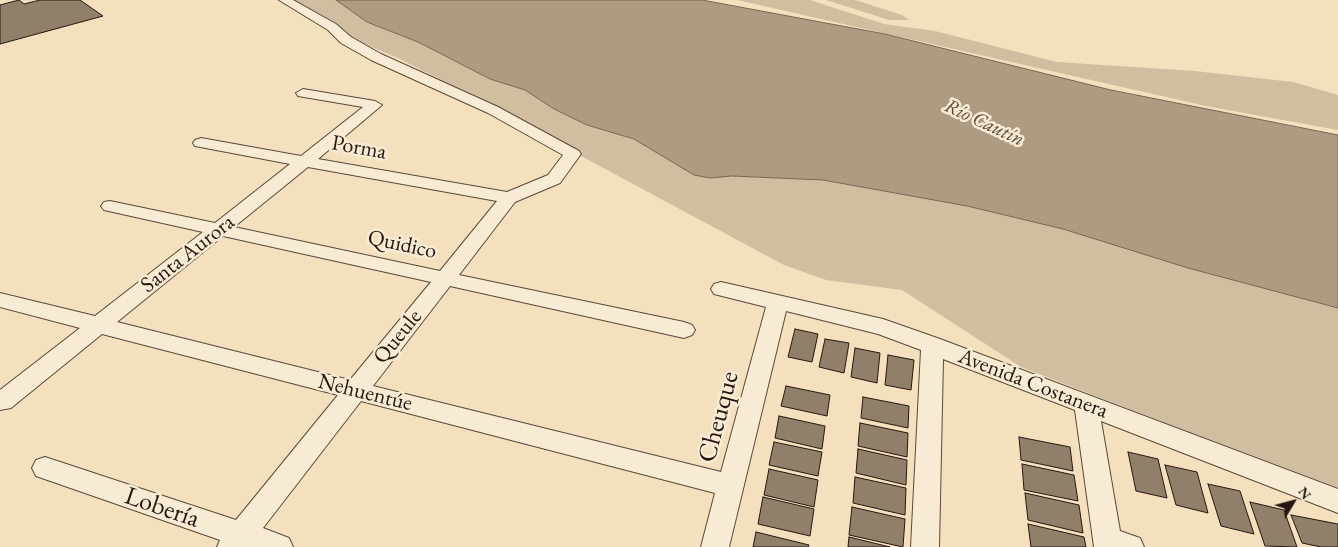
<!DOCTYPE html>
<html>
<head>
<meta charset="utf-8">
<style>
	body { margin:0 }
	#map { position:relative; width:1338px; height:547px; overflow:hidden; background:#f4e0bd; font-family:"EB Garamond",serif }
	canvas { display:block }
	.north { position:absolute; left:1268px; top:477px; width:50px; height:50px; -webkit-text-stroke:4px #f8ebd4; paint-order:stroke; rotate:53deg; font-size:14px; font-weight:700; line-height:20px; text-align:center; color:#241710 }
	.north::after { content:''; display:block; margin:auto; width:18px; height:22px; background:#241710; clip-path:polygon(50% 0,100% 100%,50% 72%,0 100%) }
</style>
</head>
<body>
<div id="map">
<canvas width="1338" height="547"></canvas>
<div class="north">N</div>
</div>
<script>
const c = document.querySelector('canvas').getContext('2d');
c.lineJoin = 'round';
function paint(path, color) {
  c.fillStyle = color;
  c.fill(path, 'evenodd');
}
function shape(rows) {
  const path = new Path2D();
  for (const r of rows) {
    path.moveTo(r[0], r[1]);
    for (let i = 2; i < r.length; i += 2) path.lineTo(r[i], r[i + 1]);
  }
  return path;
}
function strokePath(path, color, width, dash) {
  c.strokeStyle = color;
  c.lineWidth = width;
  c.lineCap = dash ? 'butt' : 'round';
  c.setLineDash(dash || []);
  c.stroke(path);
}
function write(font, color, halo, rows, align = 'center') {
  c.font = font + ' "EB Garamond",serif';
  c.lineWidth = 5;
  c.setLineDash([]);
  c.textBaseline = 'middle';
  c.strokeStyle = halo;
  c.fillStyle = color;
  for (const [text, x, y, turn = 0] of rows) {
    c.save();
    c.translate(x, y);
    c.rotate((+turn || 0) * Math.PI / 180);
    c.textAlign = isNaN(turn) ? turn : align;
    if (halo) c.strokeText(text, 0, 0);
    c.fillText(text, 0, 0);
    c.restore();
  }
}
paint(shape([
	[294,0,336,0,367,22,418,42,490,79,525,90,554,109,587,125,634,139,694,175,710,178,732,176,823,180,967,206,1063,229,1338,308,1338,490,1021,367,902,290,826,280,784,265,581,156,560,141,398,58,350,38,332,21],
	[737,0,810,0,884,24,935,31,1057,62,1195,71,1293,82,1338,95,1338,130,1206,106],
	[826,0,855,0,902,15,909,20,889,20]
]), '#d1bea0');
const water = shape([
	[336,0,702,0,885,34,1111,90,1338,135,1338,308,1188,268,1063,229,967,206,823,180,732,176,710,178,694,175,634,139,587,125,554,109,525,90,490,79,418,42,367,22,336,0]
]);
paint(water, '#ad9c82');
strokePath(water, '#766754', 1);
const building = shape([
	[19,0,24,4,40,0,80,0,103,16,0,44,0,5,19,0],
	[795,329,818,334,812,362,788,357,795,329],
	[825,339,849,343,844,373,819,367,825,339],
	[855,348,880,353,877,383,851,377,855,348],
	[888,355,914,360,911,390,885,385,888,355],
	[786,386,830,395,827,416,781,406,786,386],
	[863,397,909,406,908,428,861,418,863,397],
	[779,416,825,426,822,449,775,438,779,416],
	[860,423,908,433,907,457,858,446,860,423],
	[1019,437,1070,447,1073,471,1021,460,1019,437],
	[774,442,822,452,818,476,769,465,774,442],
	[858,449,907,460,906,485,856,473,858,449],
	[1128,452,1158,459,1167,498,1136,491,1128,452],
	[1022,464,1074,475,1078,501,1024,490,1022,464],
	[1165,465,1197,472,1208,513,1176,505,1165,465],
	[769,469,818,480,814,507,764,495,769,469],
	[855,477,906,488,905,515,853,503,855,477],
	[1208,484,1240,491,1254,534,1221,526,1208,484],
	[1025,493,1079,505,1083,533,1028,520,1025,493],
	[763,497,814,509,810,536,758,524,763,497],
	[1250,502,1284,510,1297,547,1265,546,1250,502],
	[852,507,905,519,903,547,849,535,852,507],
	[1291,515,1338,524,1338,547,1321,547,1302,543,1291,515],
	[1028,524,1084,537,1086,547,1031,547,1028,524],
	[756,532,809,545,808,547,753,547,756,532],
	[849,537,890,547,848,547,849,537]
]);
paint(building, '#90806a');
strokePath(building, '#241710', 1);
const minor = shape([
	[279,0,293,0,336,24,351,37,381,54,498,107,579,151,581,154,560,183,515,202,459,275,684,322,692,325,695,330,692,335,684,338,450,286,373,386,721,472,766,307,714,294,711,289,714,284,721,282,883,319,940,339,1338,489,1338,513,1101,421,1120,531,1140,538,1144,547,1094,547,1075,410,943,359,939,547,911,547,921,350,878,334,786,311,729,547,701,547,715,493,361,401,263,528,289,538,293,547,217,547,220,540,36,476,32,468,36,460,45,457,236,520,338,395,102,334,11,408,0,410,0,390,80,328,0,307,0,293,95,316,203,232,104,210,101,206,104,202,110,201,215,223,290,164,195,146,193,143,195,140,201,138,301,156,363,107,298,96,296,93,303,89,375,101,382,105,318,159,507,192,548,175,563,155,488,113,371,60,341,43,328,30,279,0],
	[308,167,497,201,440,271,234,227,308,167],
	[223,236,431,282,350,380,117,322,223,236]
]);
strokePath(minor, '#58493b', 2);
paint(minor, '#f8ebd4');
write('italic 20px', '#5b4c3e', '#f8ebd4', [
	["Río Cautín",984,123,25]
]);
write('22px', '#241710', '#f8ebd4', [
	["Porma",359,148,10],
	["Quidico",402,245,12],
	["Santa Aurora",188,254,-38],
	["Queule",398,337,-51],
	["Avenida Costanera",1033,384,21],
	["Nehuentúe",365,393,14]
]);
write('26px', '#241710', '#f8ebd4', [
	["Cheuque",719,417,-75],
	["Lobería",162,508,19]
]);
</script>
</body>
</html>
